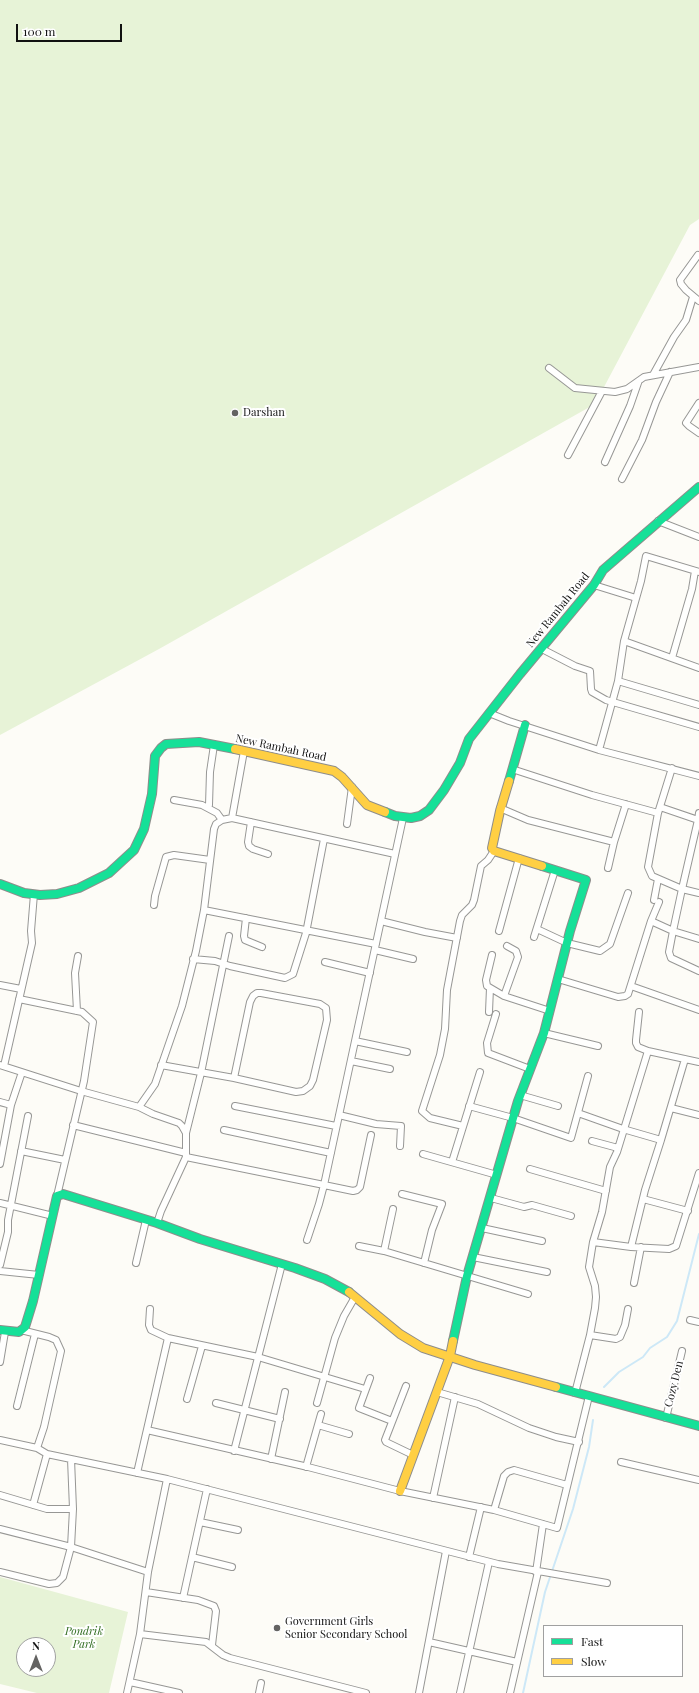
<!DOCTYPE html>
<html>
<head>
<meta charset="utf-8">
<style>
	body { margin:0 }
	#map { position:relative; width:699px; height:1693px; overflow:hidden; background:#fdfcf7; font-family:"Playfair Display",serif }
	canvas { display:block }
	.legend { position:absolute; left:543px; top:1625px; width:140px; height:52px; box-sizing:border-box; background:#fff; border:1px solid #a0a0a0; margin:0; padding:5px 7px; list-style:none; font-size:12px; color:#111 }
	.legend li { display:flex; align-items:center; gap:8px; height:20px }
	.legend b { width:20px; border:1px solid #a0a0a0 }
	.north { position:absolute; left:16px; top:1637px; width:40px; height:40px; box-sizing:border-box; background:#fff; border:1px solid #a0a0a0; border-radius:50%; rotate:0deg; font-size:11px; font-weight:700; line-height:16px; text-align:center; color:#111 }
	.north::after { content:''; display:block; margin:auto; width:14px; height:18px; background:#646362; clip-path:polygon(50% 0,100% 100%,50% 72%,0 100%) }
	.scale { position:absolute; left:16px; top:24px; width:106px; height:18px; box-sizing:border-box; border:2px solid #111; border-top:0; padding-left:5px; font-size:12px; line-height:14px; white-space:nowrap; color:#111; -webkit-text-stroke:3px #fff; paint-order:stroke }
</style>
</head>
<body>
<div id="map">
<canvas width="699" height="1693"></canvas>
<ul class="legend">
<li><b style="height:5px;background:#16e098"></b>Fast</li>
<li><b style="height:5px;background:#ffcf43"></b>Slow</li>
</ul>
<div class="north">N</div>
<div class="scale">100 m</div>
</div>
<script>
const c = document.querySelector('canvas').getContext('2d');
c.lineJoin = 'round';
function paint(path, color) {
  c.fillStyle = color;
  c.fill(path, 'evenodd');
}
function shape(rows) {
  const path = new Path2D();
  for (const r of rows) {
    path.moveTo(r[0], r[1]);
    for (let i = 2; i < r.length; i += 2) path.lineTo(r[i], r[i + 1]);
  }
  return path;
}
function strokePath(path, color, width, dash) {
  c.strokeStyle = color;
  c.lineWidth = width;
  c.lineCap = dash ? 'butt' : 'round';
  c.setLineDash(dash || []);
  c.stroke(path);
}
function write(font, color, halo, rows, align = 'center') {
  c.font = font + ' "Playfair Display",serif';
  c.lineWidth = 4;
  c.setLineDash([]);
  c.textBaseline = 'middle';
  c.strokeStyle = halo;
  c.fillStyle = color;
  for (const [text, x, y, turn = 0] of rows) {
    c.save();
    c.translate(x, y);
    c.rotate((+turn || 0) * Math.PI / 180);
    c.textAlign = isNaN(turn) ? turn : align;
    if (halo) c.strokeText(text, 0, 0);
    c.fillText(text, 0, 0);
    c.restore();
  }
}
paint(shape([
	[0,0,699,0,699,219,690,225,595,404,159,649,0,735],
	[0,1577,128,1612,109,1693,37,1693,0,1684],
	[24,1645,48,1645,48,1669,24,1669]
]), '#e7f3d7');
strokePath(shape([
	[604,1387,619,1372,643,1357,650,1348,667,1337,677,1321,699,1234],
	[523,1693,545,1592,573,1509,589,1447,593,1420]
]), '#cde8f7', 2);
const street = shape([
	[698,255,680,280,681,284,686,290,699,301],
	[549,368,575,388,615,392,627,389,644,377,699,367],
	[653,375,674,337,686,320,693,297],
	[699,403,686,423,689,426,699,433],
	[568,455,602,391],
	[605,462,630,406,638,383],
	[622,479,642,440,656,402,670,372],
	[658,521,699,537],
	[699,572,646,556,641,581,624,641,618,681,699,705],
	[594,585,636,598],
	[624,641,699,668],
	[542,649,575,666,590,671,591,689,592,692,606,700,699,727],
	[672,658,692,589,695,571],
	[489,713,509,721,599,750,699,776],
	[599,750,618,681],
	[672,768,658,813,648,867,652,876,682,889,698,820],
	[512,769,592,795,658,813],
	[174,800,202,805,217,813,222,820],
	[209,805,210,772,214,745],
	[660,807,698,820,699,813],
	[500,808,528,820,614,842,626,804],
	[232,818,244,751],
	[251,822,248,842,249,846,253,849,268,854],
	[347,824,352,787],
	[608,868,614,842],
	[699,893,682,889,673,931,699,939],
	[654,900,658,879],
	[154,905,155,896,166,857,174,855,210,860],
	[204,910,376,944],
	[246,918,244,936,245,940,262,947],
	[381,921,425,932,457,938],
	[651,921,659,902],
	[537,929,567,943,600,951,610,944,628,893],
	[499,931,519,858],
	[534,937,555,870],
	[375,950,413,959],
	[492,955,486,980,487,986,504,996,550,1011],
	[193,959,215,961,230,966,285,978,293,974,306,933,324,839],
	[325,962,370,973],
	[558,979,618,997,625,996,628,994,651,921,673,931,669,952,671,958,699,971],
	[0,985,21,989],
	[631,986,699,1010],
	[504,996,518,957,516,951,507,946],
	[19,999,82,1012,93,1022,84,1081,57,1196],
	[77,1011,75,973,78,956],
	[489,1012,490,988],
	[639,1012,636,1040,636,1043,638,1047,648,1051,699,1062],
	[496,1014,487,1043,488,1053,530,1069],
	[544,1033,598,1046],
	[355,1041,407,1052],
	[351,1061,390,1069],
	[0,1065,81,1091,139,1107,153,1114,179,1123,182,1126,186,1133,186,1157,161,1211,157,1223],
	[161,1065,234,1078,250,1002,253,996,257,993,261,993,320,1004,326,1008,327,1020,313,1080,310,1086,303,1091,296,1092,234,1078],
	[4,1066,32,943,31,931,34,894],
	[520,1095,558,1106],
	[0,1102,11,1105],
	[235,1106,336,1126],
	[469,1106,513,1118,571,1138,588,1076],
	[139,1107,155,1084,182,1006,196,951,204,910,214,829,216,824,222,820,232,818,395,854],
	[671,1108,699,1115],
	[578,1113,623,1129,661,1140,645,1190,631,1247,669,1249,676,1246,699,1173],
	[339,1115,376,1124,401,1126,400,1146],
	[73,1125,186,1153],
	[463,1126,430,1118,422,1111,440,1055,445,1029,447,990,460,921,462,915,472,905,474,900,481,866,488,860,494,851],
	[224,1130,331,1153],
	[186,1133,201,1073,229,936],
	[661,1140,685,1059],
	[592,1141,618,1148],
	[21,1151,65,1160],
	[423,1154,497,1175],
	[186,1157,324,1185,403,818],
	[452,1162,480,1072],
	[0,1164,11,1105,22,1072],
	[530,1169,606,1191],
	[402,1194,442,1204,432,1230,424,1263],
	[491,1198,524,1207,532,1205,571,1216],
	[643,1199,688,1211],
	[0,1203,53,1216],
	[482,1228,542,1241],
	[307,1240,319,1204,324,1185,353,1191,357,1190,360,1187,371,1135],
	[359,1246,384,1251,528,1294],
	[631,1247,593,1242,602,1212,610,1167,617,1152,648,1051],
	[384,1251,393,1209],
	[473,1257,547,1272],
	[136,1263,146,1220],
	[0,1265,8,1232,8,1220,28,1116],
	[0,1271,39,1275],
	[634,1283,641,1247],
	[150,1309,149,1325,151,1330,168,1338,258,1357,365,1389],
	[690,1320,699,1322],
	[21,1330,49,1337,56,1340,61,1351,44,1427,37,1448,47,1454,167,1479,498,1564,607,1583],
	[590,1335,616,1339,620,1337,625,1325,628,1309],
	[0,1362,5,1332],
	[370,1378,359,1408,392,1421],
	[406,1386,385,1440,386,1442,413,1455],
	[437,1392,478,1404,529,1428,556,1437,579,1442],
	[575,1393,590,1335,595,1308,596,1297,595,1286,589,1267,593,1242],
	[187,1399,202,1346],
	[216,1403,280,1419],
	[317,1403,335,1338,344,1316,355,1297],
	[17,1406,35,1334],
	[666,1418,682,1351],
	[318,1425,349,1434],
	[147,1430,308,1467,400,1491,494,1510,504,1476,508,1472,514,1470,567,1485],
	[0,1440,37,1448],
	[234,1451,282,1264],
	[271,1459,285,1392],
	[621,1462,699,1480],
	[306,1467,321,1414],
	[137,1473,168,1338],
	[0,1495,47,1509,73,1509],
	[433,1498,455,1397],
	[33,1505,47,1454],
	[494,1510,557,1528,589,1396],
	[200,1522,238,1530],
	[0,1529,71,1547,148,1572],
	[192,1557,232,1567],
	[469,1557,481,1507],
	[0,1572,49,1584,57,1583,63,1577,71,1547,73,1509,71,1459],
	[536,1572,543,1524],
	[146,1592,198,1600,214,1606,216,1611,212,1645],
	[183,1598,207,1489],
	[140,1634,206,1642,223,1655,230,1658,366,1693],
	[429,1642,517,1662],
	[130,1682,179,1693],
	[127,1693,140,1634,148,1572,167,1479],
	[259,1693,261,1683],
	[419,1693,446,1551],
	[460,1693,489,1562],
	[510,1693,538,1572]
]);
const fast = shape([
	[509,781,525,725],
	[385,812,395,816,411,818,420,816,429,810,444,790,460,763,469,739,520,674,594,585,603,570,699,487],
	[0,884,24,893,40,895,57,894,79,888,109,873,134,850,144,829,152,794,155,756,161,748,166,744,199,742,235,749],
	[0,1330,19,1332,25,1327,33,1301,57,1196,63,1194,157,1223,200,1239,295,1268,325,1279,349,1292],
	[453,1341,467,1276,518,1101,544,1033,570,931,586,880,542,866],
	[556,1387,699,1426]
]);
const slow = shape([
	[235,749,334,771,342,777,367,805,385,812],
	[509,781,500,811,492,848,494,851,542,866],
	[349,1292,400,1334,423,1348,475,1365,556,1387],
	[400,1491,450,1356,453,1341]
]);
strokePath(street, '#979795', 8);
strokePath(fast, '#8e8d8b', 10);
strokePath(slow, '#8e8d8b', 10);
strokePath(street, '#fffffe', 6);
strokePath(fast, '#16e098', 8);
strokePath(slow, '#ffcf43', 8);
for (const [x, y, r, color] of [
	[235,413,4,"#646362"],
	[277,1628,4,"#646362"]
]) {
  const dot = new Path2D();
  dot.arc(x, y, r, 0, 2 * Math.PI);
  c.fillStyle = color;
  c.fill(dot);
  strokePath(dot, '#fff', 1.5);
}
write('11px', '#111', '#fff', [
	["Darshan",243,413],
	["Government Girls",285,1622],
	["Senior Secondary School",285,1635]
], 'left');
write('11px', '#111', '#fff', [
	["New Rambah Road",558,610,-51],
	["New Rambah Road",281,748,12],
	["Cozy Den",674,1384,-76]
]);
write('italic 11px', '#2f6b1f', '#fff', [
	["Pondrik",84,1632],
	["Park",84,1645]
]);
</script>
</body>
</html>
